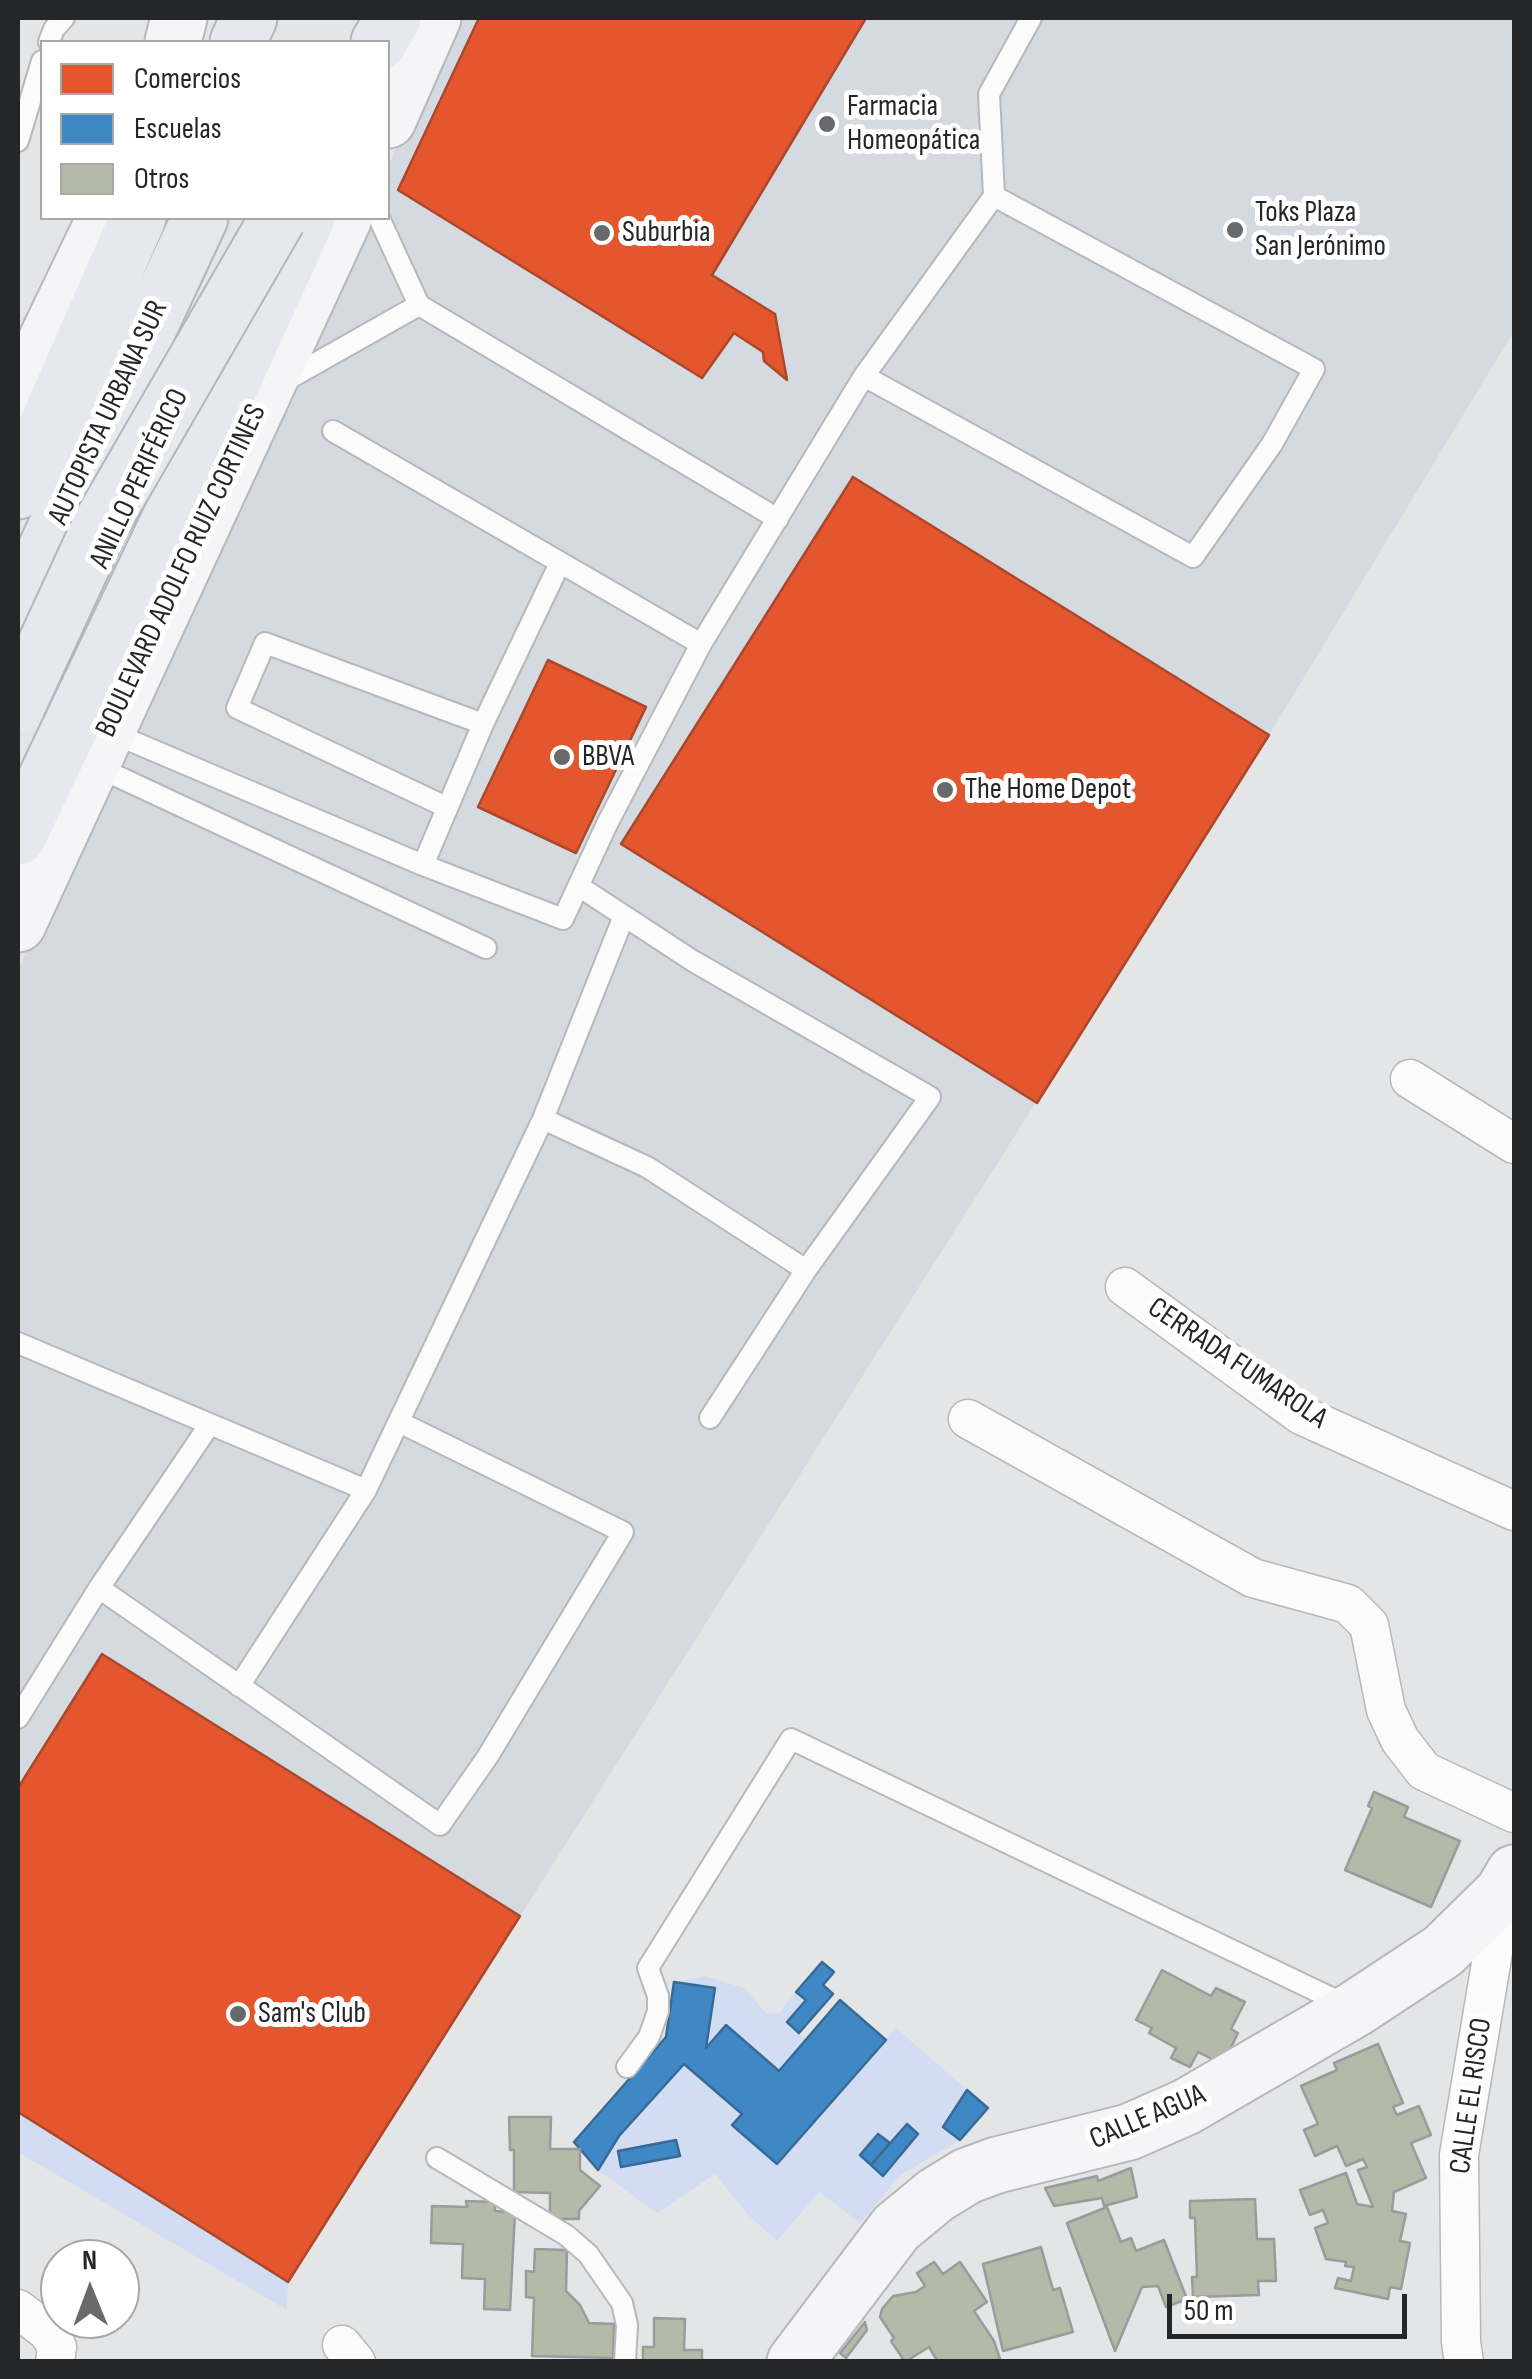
<!DOCTYPE html>
<html>
<head>
<meta charset="utf-8">
<style>
	body { margin:0 }
	#map { position:relative; width:1532px; height:2379px; overflow:hidden; background:#e3e5e7; font-family:"Sofia Sans Condensed",sans-serif }
	canvas { display:block }
	.frame { position:absolute; inset:0; border:20px solid #252628; pointer-events:none }
	.legend { position:absolute; left:40px; top:40px; width:350px; height:180px; box-sizing:border-box; background:#fff; border:2px solid #a8a8a9; margin:0; padding:12px 18px; list-style:none; font-size:30px; color:#252628 }
	.legend li { display:flex; align-items:center; gap:20px; height:50px }
	.legend b { width:50px; border:2px solid #a8a8a9 }
	.north { position:absolute; left:40px; top:2239px; width:100px; height:100px; box-sizing:border-box; background:#fff; border:2px solid #a8a8a9; border-radius:50%; rotate:359deg; font-size:28px; font-weight:700; line-height:40px; text-align:center; color:#252628 }
	.north::after { content:''; display:block; margin:auto; width:35px; height:45px; background:#68696b; clip-path:polygon(50% 0,100% 100%,50% 72%,0 100%) }
	.scale { position:absolute; left:1167px; top:2294px; width:240px; height:45px; box-sizing:border-box; border:5px solid #252628; border-top:0; padding-left:12px; font-size:30px; line-height:35px; white-space:nowrap; color:#252628; -webkit-text-stroke:8px #fff; paint-order:stroke }
</style>
</head>
<body>
<div id="map">
<canvas width="1532" height="2379"></canvas>
<div class="frame"></div>
<ul class="legend">
<li><b style="height:28px;background:#e4572e"></b>Comercios</li>
<li><b style="height:28px;background:#3f88c5"></b>Escuelas</li>
<li><b style="height:28px;background:#b4baa8"></b>Otros</li>
</ul>
<div class="north">N</div>
<div class="scale">50 m</div>
</div>
<script>
const c = document.querySelector('canvas').getContext('2d');
c.lineJoin = 'round';
function paint(path, color) {
  c.fillStyle = color;
  c.fill(path, 'evenodd');
}
function shape(rows) {
  const path = new Path2D();
  for (const r of rows) {
    path.moveTo(r[0], r[1]);
    for (let i = 2; i < r.length; i += 2) path.lineTo(r[i], r[i + 1]);
  }
  return path;
}
function strokePath(path, color, width, dash) {
  c.strokeStyle = color;
  c.lineWidth = width;
  c.lineCap = dash ? 'butt' : 'round';
  c.setLineDash(dash || []);
  c.stroke(path);
}
function write(font, color, halo, rows, align = 'center') {
  c.font = font + ' "Sofia Sans Condensed",sans-serif';
  c.lineWidth = 10;
  c.setLineDash([]);
  c.textBaseline = 'middle';
  c.strokeStyle = halo;
  c.fillStyle = color;
  for (const [text, x, y, turn = 0] of rows) {
    c.save();
    c.translate(x, y);
    c.rotate((+turn || 0) * Math.PI / 180);
    c.textAlign = isNaN(turn) ? turn : align;
    if (halo) c.strokeText(text, 0, 0);
    c.fillText(text, 0, 0);
    c.restore();
  }
}
paint(shape([
	[455,18,1514,18,1514,331,1269,735,288,2282,18,2112,18,970,364,218,388,218,388,166]
]), '#d5d9e0');
paint(shape([
	[705,1976,744,1988,767,2014,779,2013,796,1992,806,2000,787,2022,806,2039,779,2071,706,2048,715,1989,675,1982],
	[896,2028,967,2090,943,2126,960,2140,902,2174,860,2223,819,2192,777,2241,748,2215,715,2174,657,2213,598,2170,619,2136,684,2064,742,2114,732,2125,777,2164],
	[18,2112,288,2282,287,2310,18,2152]
]), '#d2ddf4');
const shops = shape([
	[479,18,866,18,712,275,775,314,787,380,764,361,763,352,734,333,702,378,398,190,479,18],
	[853,477,1269,735,1037,1103,621,844,853,477],
	[548,660,646,707,576,853,478,807,548,660],
	[102,1654,520,1916,288,2282,18,2112,18,1788,102,1654]
]);
paint(shops, '#e4572e');
strokePath(shops, '#ab482c', 2.5);
const schools = shape([
	[822,1962,834,1972,823,1985,833,1994,799,2033,787,2022,806,2000,796,1992,822,1962],
	[674,1982,715,1988,706,2048,726,2025,779,2071,840,2000,886,2040,777,2164,732,2125,742,2114,684,2064,619,2136,598,2170,574,2142,666,2037,674,1982],
	[967,2090,988,2108,960,2140,943,2127,967,2090],
	[907,2124,918,2134,883,2176,871,2165,907,2124],
	[878,2134,890,2143,871,2165,860,2155,878,2134],
	[676,2140,680,2156,621,2167,618,2151,676,2140]
]);
paint(schools, '#3f88c5');
strokePath(schools, '#376b96', 2.5);
const building = shape([
	[1374,1792,1408,1807,1404,1817,1460,1841,1431,1907,1345,1870,1372,1808,1368,1806,1374,1792],
	[1162,1970,1211,1996,1216,1988,1245,2002,1231,2029,1238,2033,1227,2056,1216,2061,1198,2052,1190,2067,1171,2058,1176,2048,1149,2033,1152,2028,1136,2020,1162,1970],
	[1378,2044,1403,2103,1393,2107,1397,2115,1419,2106,1431,2135,1411,2143,1426,2178,1394,2192,1392,2211,1406,2214,1400,2241,1410,2243,1401,2289,1390,2287,1388,2299,1335,2288,1338,2278,1351,2281,1354,2267,1345,2266,1346,2262,1326,2259,1315,2228,1328,2223,1323,2210,1310,2215,1300,2190,1346,2173,1357,2204,1373,2207,1358,2170,1367,2167,1363,2159,1346,2166,1337,2146,1315,2156,1304,2130,1318,2124,1301,2086,1337,2070,1334,2063,1378,2044],
	[509,2117,551,2117,550,2149,580,2149,580,2170,600,2186,579,2211,579,2219,550,2219,550,2193,514,2192,514,2150,510,2150,509,2117],
	[1131,2168,1137,2197,1104,2206,1102,2198,1054,2206,1045,2188,1097,2176,1098,2181,1131,2168],
	[1255,2199,1257,2239,1274,2239,1276,2281,1258,2281,1259,2295,1193,2297,1192,2277,1197,2277,1195,2218,1190,2218,1190,2201,1255,2199],
	[466,2201,495,2202,495,2211,515,2212,510,2310,484,2309,485,2279,462,2278,463,2244,431,2243,432,2206,467,2207,466,2201],
	[1107,2207,1121,2242,1131,2238,1136,2251,1164,2240,1187,2299,1166,2307,1158,2286,1142,2287,1115,2351,1067,2223,1107,2207],
	[1041,2247,1053,2290,1060,2288,1073,2332,1003,2351,983,2264,1041,2247],
	[535,2249,567,2250,566,2291,580,2305,589,2323,614,2324,613,2358,532,2356,534,2298,526,2297,526,2271,534,2272,535,2249],
	[934,2262,943,2274,960,2262,987,2302,974,2311,994,2341,1001,2362,938,2362,929,2347,905,2362,891,2341,894,2338,880,2317,882,2309,893,2296,916,2292,925,2286,917,2273,934,2262],
	[654,2318,685,2319,684,2350,702,2350,702,2362,643,2362,643,2347,654,2347,654,2318],
	[865,2322,867,2330,846,2358,840,2353,865,2322]
]);
paint(building, '#b4baa8');
strokePath(building, '#9a9b9b', 2.5);
const lane = shape([
	[49,42,54,29,64,18],
	[18,141,42,61],
	[379,218,419,305,778,519],
	[864,376,1193,557,1272,444,1314,369,994,196],
	[281,383,419,305],
	[333,431,701,644],
	[110,732,423,865,563,919,607,824,701,644,864,376,994,196,989,94,1031,18],
	[93,765,486,948],
	[446,807,237,708,265,643,483,724],
	[423,865,483,724,560,563],
	[543,1119,647,1167,806,1270,930,1097,693,961,580,887],
	[18,1343,366,1490],
	[710,1418,806,1270],
	[99,1588,440,1825,488,1756,623,1532,399,1422],
	[239,1686,366,1490,543,1119,624,916],
	[18,1718,99,1588,210,1424],
	[627,2067,649,2037,658,2011,658,1996,648,1968,791,1739,1348,2006],
	[437,2158,566,2235,588,2254,622,2303,627,2325,625,2362]
]);
const street = shape([
	[1410,1079,1514,1144],
	[1125,1287,1301,1415,1514,1511],
	[968,1419,1253,1578,1348,1604,1369,1625,1386,1710,1400,1740,1424,1771,1514,1813],
	[18,2309,48,2332,57,2347,55,2362],
	[342,2345,356,2362],
	[1464,2362,1461,2342,1459,2155,1503,1892]
]);
const secondary = shape([
	[173,42,179,18],
	[388,120,433,18],
	[18,399,105,218],
	[18,924,344,218],
	[795,2362,896,2228,936,2195,967,2176,997,2165,1129,2132,1186,2107,1355,2009,1443,1951,1503,1892,1514,1873]
]);
const highway = shape([
	[238,42,249,18],
	[379,42,393,18],
	[18,491,138,218],
	[18,609,200,218],
	[18,837,174,510,307,218]
]);
strokePath(lane, '#b6b8b9', 24);
strokePath(street, '#b6b8b9', 41);
strokePath(secondary, '#b6b8b9', 59);
strokePath(highway, '#b2b6bd', 59);
strokePath(lane, '#fbfbfb', 20);
strokePath(street, '#fbfbfb', 38);
strokePath(secondary, '#f5f5f7', 55);
strokePath(highway, '#e6e8ef', 55);
const highwayBridge = shape([
	[18,704,102,522,278,218]
]);
strokePath(highwayBridge, '#b2b6bd', 59, []);
strokePath(highwayBridge, '#e6e8ef', 55);
for (const [x, y, r, color] of [
	[827,124,10,"#68696b"],
	[1235,230,10,"#68696b"],
	[602,233,10,"#68696b"],
	[562,757,10,"#68696b"],
	[945,790,10,"#68696b"],
	[238,2014,10,"#68696b"]
]) {
  const dot = new Path2D();
  dot.arc(x, y, r, 0, 2 * Math.PI);
  c.fillStyle = color;
  c.fill(dot);
  strokePath(dot, '#fff', 4);
}
write('30px', '#252628', '#fff', [
	["Farmacia",847,107],
	["Homeopática",847,141],
	["Toks Plaza",1255,213],
	["San Jerónimo",1255,247],
	["Suburbia",622,233],
	["BBVA",582,757],
	["The Home Depot",965,790],
	["Sam's Club",258,2014]
], 'left');
write('30px', '#252628', '#fff', [
	["AUTOPISTA URBANA SUR",109,413,-65],
	["ANILLO PERIFÉRICO",140,479,-65],
	["BOULEVARD ADOLFO RUIZ CORTINES",182,571,-65],
	["CERRADA FUMAROLA",1237,1364,34],
	["CALLE EL RISCO",1472,2096,-82],
	["CALLE AGUA",1148,2118,-23]
]);
</script>
</body>
</html>
